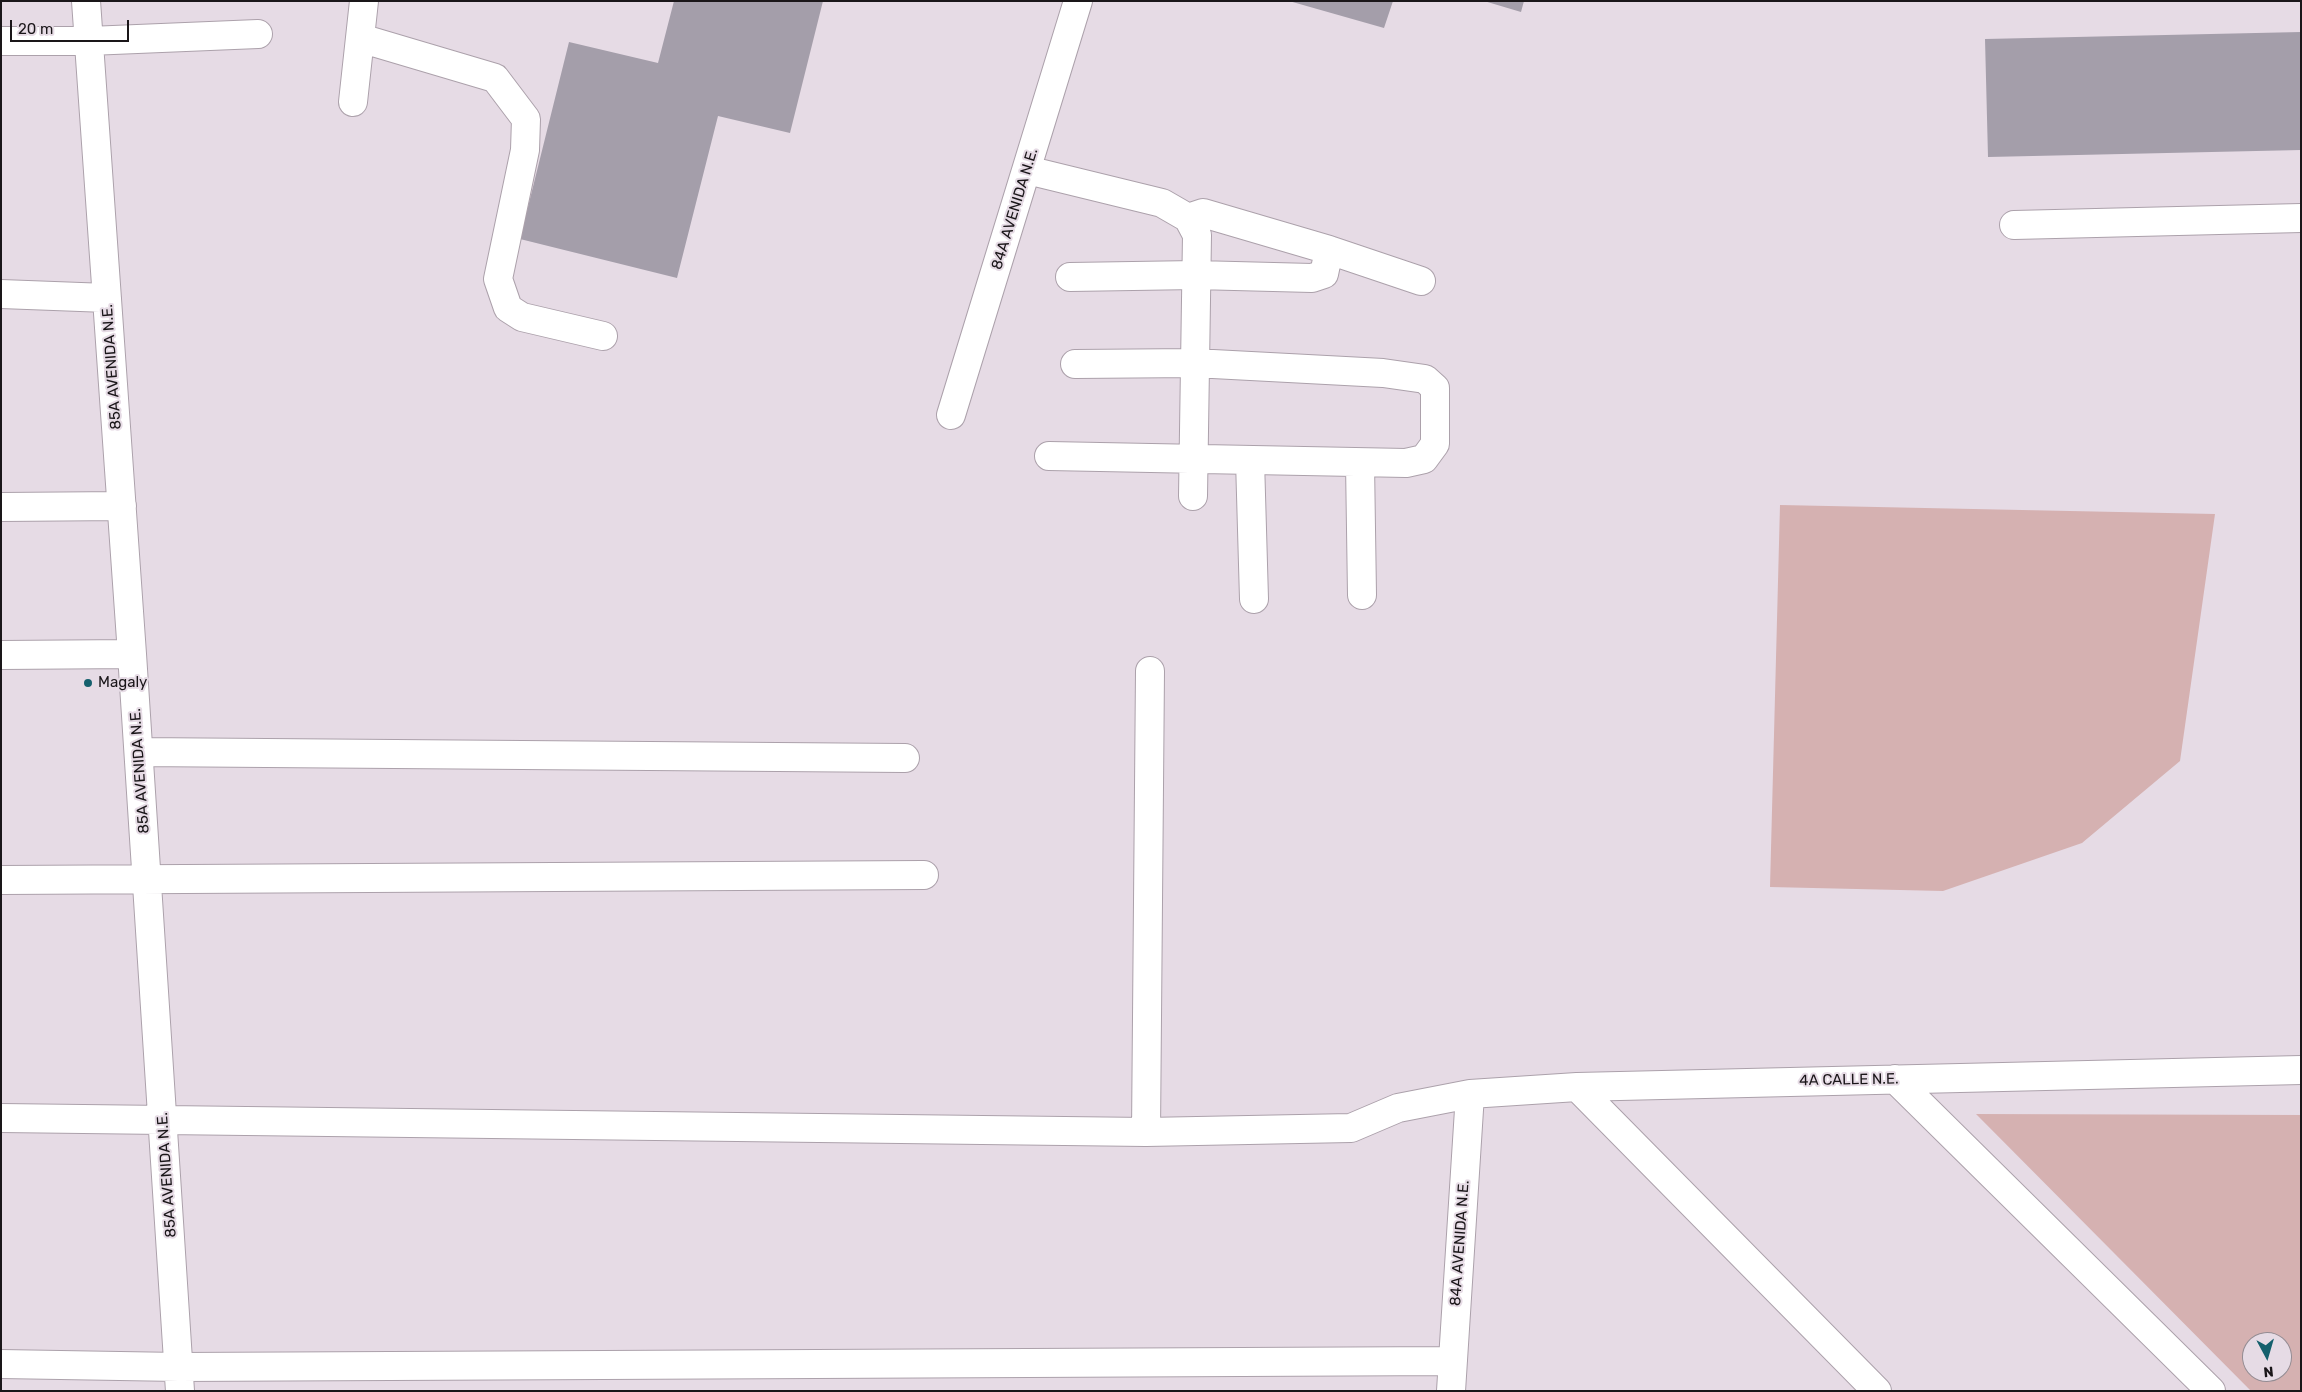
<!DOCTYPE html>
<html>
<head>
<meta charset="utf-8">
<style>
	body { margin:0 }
	#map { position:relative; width:2302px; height:1392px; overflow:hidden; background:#e6dbe5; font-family:Rubik,sans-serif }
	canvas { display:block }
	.frame { position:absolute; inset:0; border:2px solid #1a1619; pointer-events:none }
	.north { position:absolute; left:2242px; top:1332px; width:50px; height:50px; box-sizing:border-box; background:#e6dbe5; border:1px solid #948c93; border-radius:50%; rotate:174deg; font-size:14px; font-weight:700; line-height:20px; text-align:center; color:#1a1619 }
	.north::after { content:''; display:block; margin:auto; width:18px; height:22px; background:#15606d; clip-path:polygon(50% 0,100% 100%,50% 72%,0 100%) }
	.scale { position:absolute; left:10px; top:20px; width:119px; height:22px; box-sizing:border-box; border:2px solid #1a1619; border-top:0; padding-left:6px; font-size:15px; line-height:18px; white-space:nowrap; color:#1a1619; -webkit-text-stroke:4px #e6dbe5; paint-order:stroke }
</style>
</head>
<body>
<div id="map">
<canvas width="2302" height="1392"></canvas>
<div class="frame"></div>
<div class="north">N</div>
<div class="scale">20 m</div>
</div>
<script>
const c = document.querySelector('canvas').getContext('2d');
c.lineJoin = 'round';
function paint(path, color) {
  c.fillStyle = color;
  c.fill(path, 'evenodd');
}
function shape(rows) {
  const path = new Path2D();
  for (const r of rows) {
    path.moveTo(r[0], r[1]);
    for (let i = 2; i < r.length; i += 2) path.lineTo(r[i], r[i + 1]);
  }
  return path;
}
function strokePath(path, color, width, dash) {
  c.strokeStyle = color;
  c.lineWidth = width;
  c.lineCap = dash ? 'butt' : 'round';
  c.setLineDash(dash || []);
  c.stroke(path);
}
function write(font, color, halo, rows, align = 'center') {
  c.font = font + ' Rubik,sans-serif';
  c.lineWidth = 4;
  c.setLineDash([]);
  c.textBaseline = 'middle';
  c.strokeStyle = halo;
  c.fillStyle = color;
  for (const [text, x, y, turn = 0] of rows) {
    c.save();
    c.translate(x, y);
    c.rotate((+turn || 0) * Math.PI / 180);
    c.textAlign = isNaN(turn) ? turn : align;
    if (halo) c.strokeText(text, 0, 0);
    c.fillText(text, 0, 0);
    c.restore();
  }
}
paint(shape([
	[1780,505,2215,514,2180,761,2082,843,1943,891,1770,887],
	[1976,1114,2301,1115,2301,1391,2251,1391],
	[2252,1342,2282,1342,2282,1372,2252,1372]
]), '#d5b1b1');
paint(shape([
	[674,1,823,1,790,133,718,116,677,278,520,239,569,42,658,63],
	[1289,1,1393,1,1384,28],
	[1484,1,1524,1,1521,12],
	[2301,32,2301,150,1988,157,1985,39]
]), '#a49eaa');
const minor = shape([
	[86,1,132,654,180,1391],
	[360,38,495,78,526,119,525,150,498,279,508,308,522,317,603,336],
	[1,41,89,41,258,34],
	[353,102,364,1],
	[1027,170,1162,203,1188,218,1197,235,1193,496],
	[1188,218,1203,213,1329,250,1421,281],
	[2014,225,2301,218],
	[1070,277,1196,275,1312,278,1324,274,1329,250],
	[1,294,107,298],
	[951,415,1078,1],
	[1049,456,1406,463,1424,459,1435,444,1435,388,1425,379,1383,373,1194,363,1075,364],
	[1250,460,1254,599],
	[1360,463,1362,595],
	[1,507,122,506],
	[1,655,132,654],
	[139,752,905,758],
	[1,880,924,875],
	[1895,1079,2211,1391],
	[1577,1087,1877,1391],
	[1,1118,1146,1132,1351,1128,1398,1108,1470,1094,1577,1087,2301,1070],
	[1146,1132,1150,671],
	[1,1364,179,1367,1453,1361],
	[1451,1391,1470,1094]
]);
strokePath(minor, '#aca1ab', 30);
strokePath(minor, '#fff', 28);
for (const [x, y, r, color] of [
	[88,683,5,"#15606d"]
]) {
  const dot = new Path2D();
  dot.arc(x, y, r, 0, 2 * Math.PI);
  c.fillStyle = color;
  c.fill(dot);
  strokePath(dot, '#e6dbe5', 2);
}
write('15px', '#1a1619', '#e6dbe5', [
	["84A AVENIDA N.E.",1015,209,-73],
	["85A AVENIDA N.E.",112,367,-94],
	["85A AVENIDA N.E.",140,771,-94],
	["4A CALLE N.E.",1849,1080,-1],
	["85A AVENIDA N.E.",167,1175,-94],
	["84A AVENIDA N.E.",1460,1243,-86]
]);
write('15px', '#1a1619', '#e6dbe5', [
	["Magaly",98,683]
], 'left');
</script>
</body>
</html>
